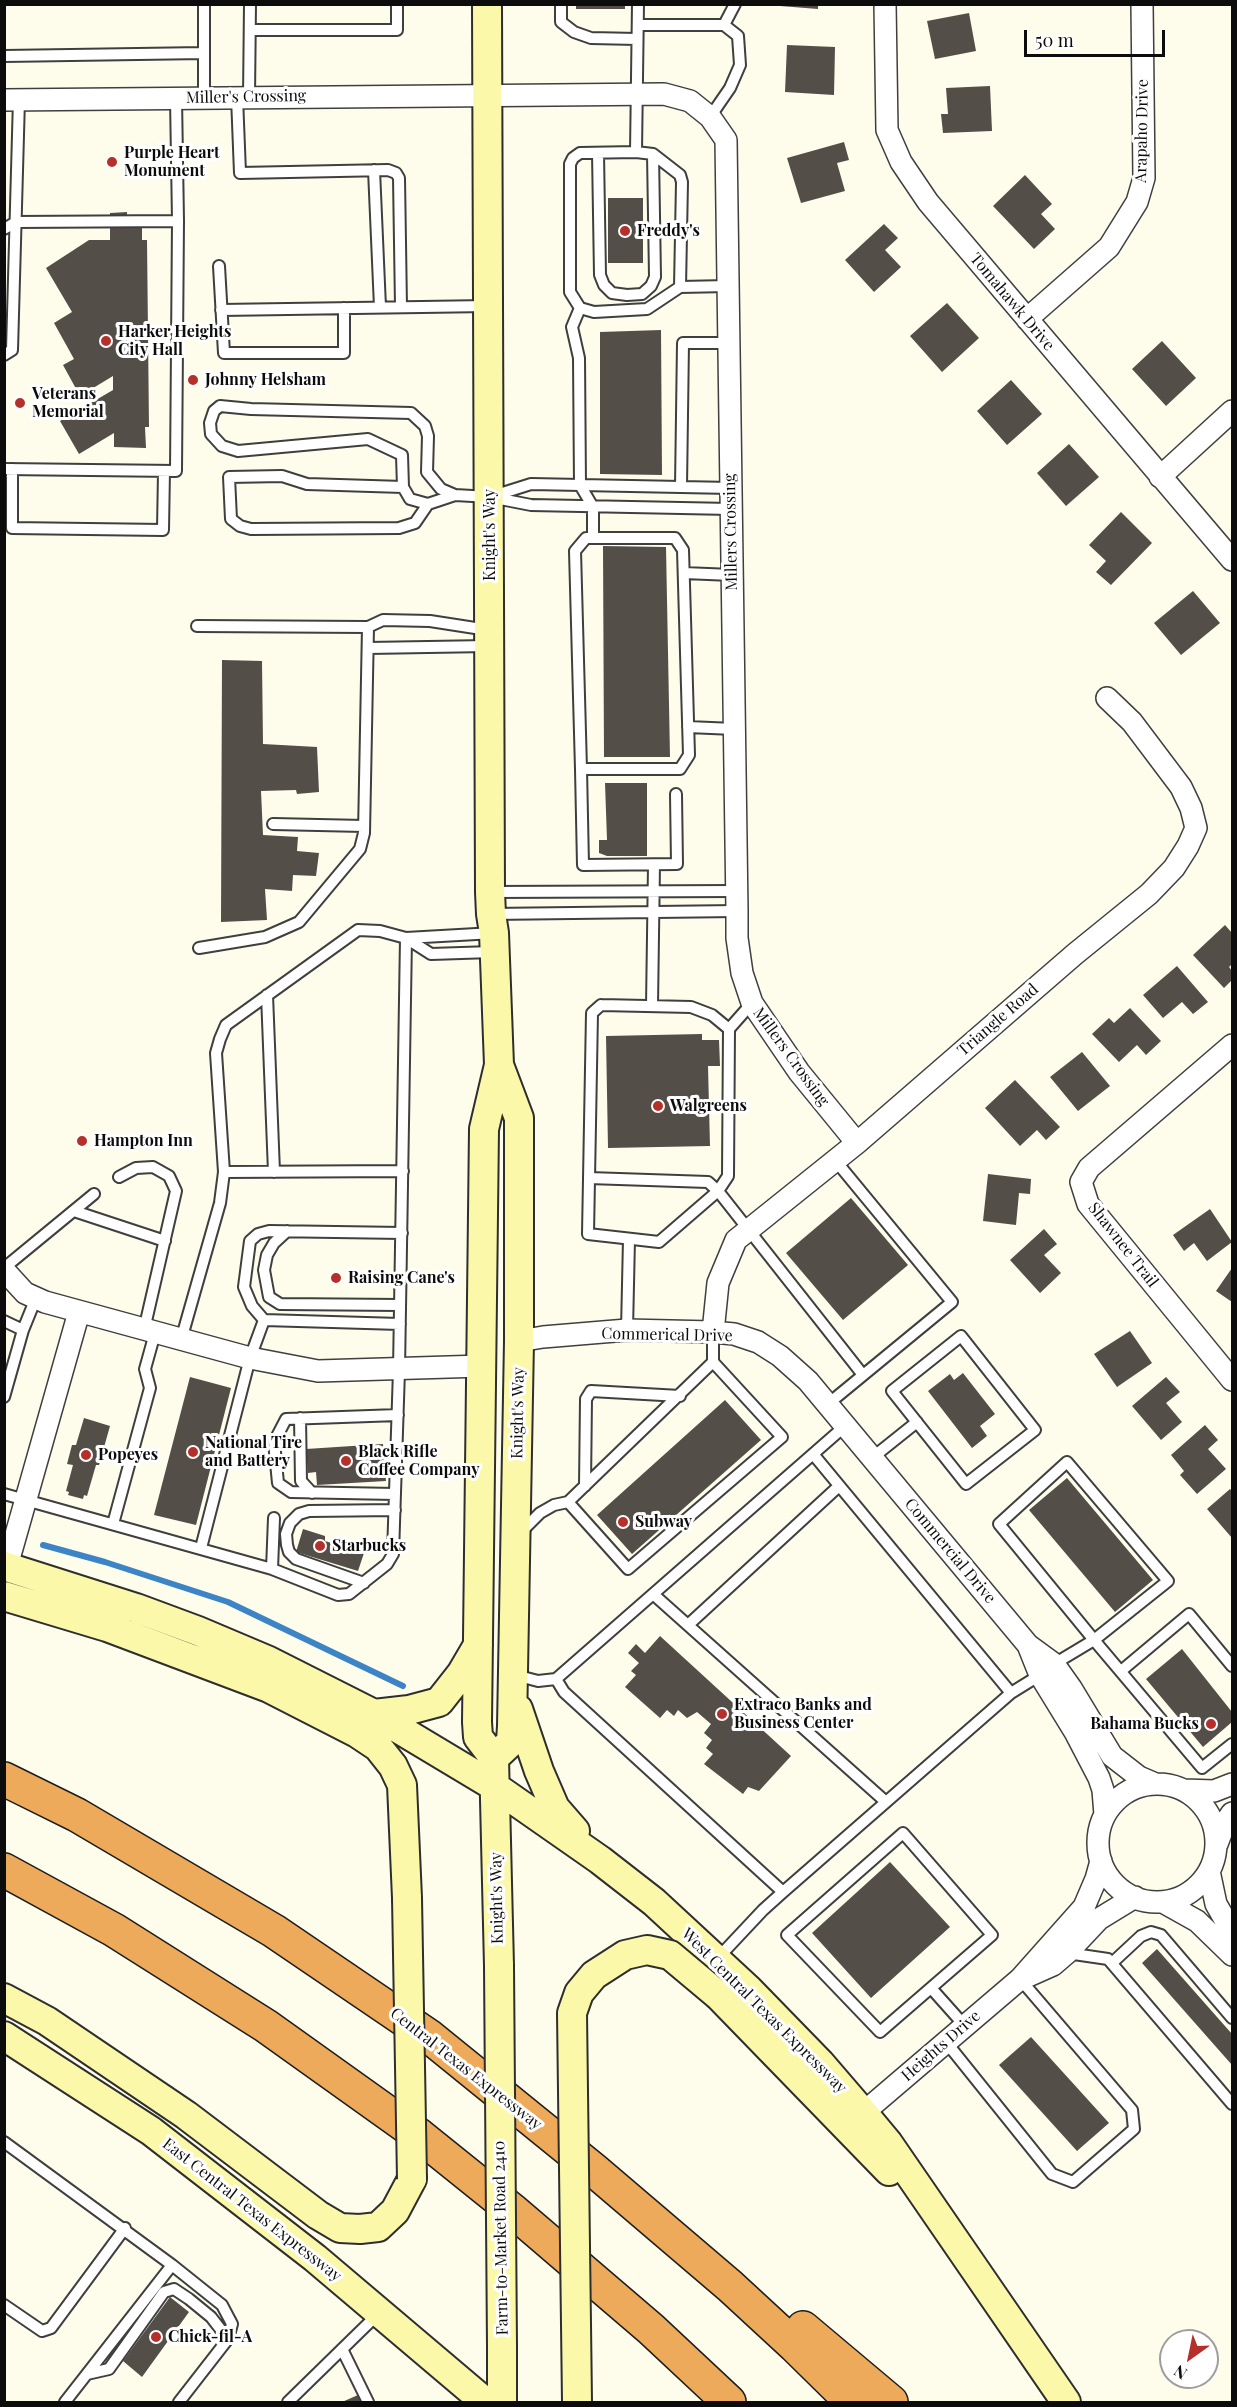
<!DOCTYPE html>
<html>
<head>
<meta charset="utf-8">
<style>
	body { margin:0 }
	#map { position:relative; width:1237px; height:2407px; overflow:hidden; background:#fefceb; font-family:"Playfair Display",serif }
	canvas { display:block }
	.frame { position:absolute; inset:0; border:6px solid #0c0c0c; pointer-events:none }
	.north { position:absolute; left:1159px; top:2329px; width:60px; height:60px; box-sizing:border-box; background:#fff; border:2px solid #9e9e9e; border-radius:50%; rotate:213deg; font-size:16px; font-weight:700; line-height:24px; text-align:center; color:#0c0c0c }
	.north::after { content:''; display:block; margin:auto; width:21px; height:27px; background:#b5302b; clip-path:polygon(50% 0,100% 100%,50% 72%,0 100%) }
	.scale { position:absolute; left:1024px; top:30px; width:141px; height:27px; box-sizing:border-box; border:3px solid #0c0c0c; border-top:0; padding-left:8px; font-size:18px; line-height:21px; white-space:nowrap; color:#0c0c0c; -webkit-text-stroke:4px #fff; paint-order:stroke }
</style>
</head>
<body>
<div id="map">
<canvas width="1237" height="2407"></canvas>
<div class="frame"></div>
<div class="north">N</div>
<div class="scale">50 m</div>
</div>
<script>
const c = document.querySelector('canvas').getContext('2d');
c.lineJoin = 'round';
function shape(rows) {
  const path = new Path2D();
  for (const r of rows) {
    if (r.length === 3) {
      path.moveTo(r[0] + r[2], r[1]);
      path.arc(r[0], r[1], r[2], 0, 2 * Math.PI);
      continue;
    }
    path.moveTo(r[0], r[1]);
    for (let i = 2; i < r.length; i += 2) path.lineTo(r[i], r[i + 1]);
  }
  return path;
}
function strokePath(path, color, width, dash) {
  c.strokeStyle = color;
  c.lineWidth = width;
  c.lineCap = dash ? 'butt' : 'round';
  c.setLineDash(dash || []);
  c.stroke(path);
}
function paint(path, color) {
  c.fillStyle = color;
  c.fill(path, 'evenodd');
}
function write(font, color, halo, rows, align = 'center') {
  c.font = font + ' "Playfair Display",serif';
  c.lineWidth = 6;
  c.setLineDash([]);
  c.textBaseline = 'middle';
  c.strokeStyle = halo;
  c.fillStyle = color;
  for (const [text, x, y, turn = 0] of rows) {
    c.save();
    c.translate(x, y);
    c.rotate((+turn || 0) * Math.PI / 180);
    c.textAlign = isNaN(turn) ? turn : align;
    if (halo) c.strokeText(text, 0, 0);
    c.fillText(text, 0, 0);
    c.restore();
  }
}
strokePath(shape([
	[43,1545,105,1562,228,1602,403,1686]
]), '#3d84c6', 6);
paint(shape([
	[576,4,625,4,625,9,576,9],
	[780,4,818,4,818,9,780,6],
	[969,13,976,51,935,59,927,21],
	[787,45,835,47,834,95,785,92],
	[990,86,992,131,943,133,941,114,948,114,946,88],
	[844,142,849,160,837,163,845,191,801,203,787,158],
	[1025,175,1052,204,1041,214,1055,229,1034,249,993,206],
	[608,198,643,198,643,263,608,263],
	[127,212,127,228,142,228,142,240,147,240,149,427,145,427,146,448,114,447,114,433,79,454,60,421,113,390,113,376,80,396,63,365,74,359,54,323,72,312,46,268,89,240,110,240,110,213],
	[884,224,898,238,885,250,901,267,874,292,845,260],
	[947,303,979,338,942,372,910,336],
	[661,330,662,475,600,474,600,332],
	[1162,341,1196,378,1166,406,1132,369],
	[1011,380,1042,414,1007,445,977,411],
	[1069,444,1099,477,1066,506,1037,473],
	[1121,512,1152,543,1111,585,1096,572,1106,561,1089,545],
	[603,546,666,547,670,757,604,757],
	[1193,591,1220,623,1181,655,1154,623],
	[222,660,262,661,263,744,317,747,319,792,297,794,296,790,261,791,263,835,298,837,297,851,319,853,316,876,293,875,292,891,265,889,267,920,221,922],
	[605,783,647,783,647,856,607,856,599,853,599,840,607,840],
	[1225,925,1232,933,1232,964,1229,967,1232,971,1232,980,1224,988,1193,955],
	[1177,966,1208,1002,1193,1014,1182,1002,1163,1018,1143,995],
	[1130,1008,1161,1041,1146,1055,1137,1045,1119,1062,1092,1034,1109,1018,1114,1023],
	[702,1034,702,1040,719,1040,720,1066,708,1066,710,1146,608,1148,606,1036],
	[1082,1052,1110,1086,1078,1111,1050,1077],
	[1015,1080,1060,1127,1046,1140,1037,1130,1020,1146,985,1108],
	[988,1174,1031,1179,1030,1194,1019,1193,1016,1225,983,1221],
	[851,1198,908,1265,843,1320,786,1253],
	[1210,1209,1232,1242,1207,1261,1194,1243,1184,1251,1173,1235],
	[1044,1229,1057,1244,1044,1255,1061,1273,1040,1293,1010,1260],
	[1232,1268,1232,1302,1216,1291],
	[1130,1331,1152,1363,1117,1387,1094,1354],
	[963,1373,995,1414,980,1426,987,1436,972,1448,928,1391,950,1374,954,1380],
	[190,1377,231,1388,196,1525,154,1515],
	[1166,1377,1180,1392,1166,1403,1182,1422,1161,1440,1132,1406],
	[725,1400,761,1440,632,1554,597,1515],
	[84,1418,110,1426,99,1465,96,1465,87,1496,84,1495,83,1499,68,1495,69,1492,66,1491,73,1465,67,1464,72,1445,76,1445],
	[1205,1425,1218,1440,1208,1449,1226,1469,1197,1494,1180,1475,1184,1471,1171,1455],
	[383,1444,386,1481,317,1485,316,1472,308,1473,306,1449],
	[1067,1478,1153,1580,1115,1612,1029,1510],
	[1230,1489,1232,1491,1232,1538,1207,1509],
	[303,1529,325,1536,325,1541,364,1553,358,1571,296,1552],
	[660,1636,791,1756,759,1791,748,1787,743,1794,704,1764,713,1754,706,1748,712,1740,704,1733,711,1724,697,1712,687,1718,678,1710,674,1716,667,1710,660,1718,625,1687,636,1675,631,1671,639,1663,628,1653,636,1644,645,1653],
	[1182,1649,1232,1712,1232,1722,1203,1747,1146,1679],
	[890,1862,950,1927,871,1998,812,1933],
	[1157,1949,1232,2034,1232,2065,1142,1963],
	[1031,2037,1109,2123,1077,2151,999,2065],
	[170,2297,189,2312,142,2377,123,2361],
	[358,2395,361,2402,342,2402]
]), '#544e49');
const lane = shape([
	[204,4,204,97],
	[561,4,561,22,574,32,591,38,637,39],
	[638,25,724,25,738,36,740,65,730,88,710,117],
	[724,25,735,4],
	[250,30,397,30,397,4],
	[4,56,204,53],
	[237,97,240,173,388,170,396,173,399,178,401,307],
	[249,97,250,4],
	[636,152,638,4],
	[598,153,600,275,604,285,612,293,627,295,642,294,651,286,655,277,653,154],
	[374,170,380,307],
	[4,229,16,222,178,221],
	[219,266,224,353,344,353,344,308],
	[680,287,682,182,680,175,653,154,636,152,580,153,573,158,570,164,570,292,580,308,594,312,647,309,680,287,728,286],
	[580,308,572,327,579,358,580,485,593,507,593,538],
	[221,310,488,306],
	[4,355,12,350,19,99],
	[4,469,176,471,178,221,176,98],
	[12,469,12,528,163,530,164,471],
	[403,487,307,484,282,476,229,477,231,519,240,526,251,529,399,528,415,523,428,504],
	[681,487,683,343,729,343],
	[455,495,441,489,427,472,428,436,425,426,411,413,251,409,220,406,214,411,210,423,211,434,222,446,238,451,368,439,402,455,403,487,410,499,428,504,455,495,490,497,531,505,731,509],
	[493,496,531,484,731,488],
	[684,573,732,575],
	[197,626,368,627,383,620,430,621,488,630],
	[368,648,488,646],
	[688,727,734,729],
	[581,769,680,769,689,755,683,550,675,538,586,538,575,551,581,769,583,865,677,864,676,794],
	[273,824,364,826],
	[491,892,737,891],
	[491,914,737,911],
	[199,948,265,937,299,922,360,849,364,833,368,627],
	[492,952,431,954,406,938,494,933],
	[267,995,274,1172],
	[601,1005,691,1007,712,1015,729,1029,728,1176,718,1191,659,1242,588,1234,592,1013,601,1005],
	[652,1006,654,865],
	[729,1029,752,1003],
	[224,1172,403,1171],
	[119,1177,136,1168,153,1167,169,1176,176,1191,144,1330],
	[589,1178,708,1182,718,1191,863,1375],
	[74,1211,165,1241],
	[287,1231,274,1243,267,1255,264,1270,269,1297,280,1304,400,1305],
	[4,1268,94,1194],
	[264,1320,400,1324],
	[4,1321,23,1330],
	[627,1330,629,1239],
	[713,1332,713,1362],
	[961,1336,1035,1430,966,1484,892,1391,961,1336],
	[4,1397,23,1330,36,1298],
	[828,1404,952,1302,835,1160],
	[300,1418,301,1481,312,1493],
	[813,1454,1011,1693],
	[872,1458,917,1422],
	[1067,1462,1168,1581,1094,1640,999,1524,1067,1462],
	[585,1486,586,1399,591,1391,680,1396],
	[4,1494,272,1569,338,1595,349,1594,387,1564,393,1554,399,1370,406,938,380,931,358,930,226,1025,220,1039,216,1053,224,1172,220,1203,181,1340],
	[395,1494,291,1492,278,1483,274,1442,286,1419,398,1415],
	[113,1524,150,1388,145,1369,155,1333],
	[521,1532,540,1513,554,1505,568,1502,713,1362,782,1437,628,1569,568,1502],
	[201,1548,250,1358,264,1320,252,1306,244,1287,250,1241,258,1234,269,1231,402,1233],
	[272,1569,274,1518],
	[364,1583,296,1559,289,1552,287,1545,286,1534,290,1523,299,1514,309,1511,395,1510],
	[653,1594,886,1802],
	[688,1625,839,1486],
	[1054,1664,1094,1640,1202,1768,1232,1744],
	[1121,1671,1189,1614,1232,1666],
	[515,1675,538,1681,556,1679,845,1426],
	[556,1679,564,1692,783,1892],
	[903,1833,992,1935,880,2032,787,1935,903,1833],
	[1067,1953,1108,1959,1232,2104],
	[717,1959,763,1910,783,1892,1011,1693,1040,1675],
	[1112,1963,1141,1936,1151,1932,1161,1935,1232,2018],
	[931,1988,964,2025],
	[946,2042,1052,2174,1073,2182,1134,2129,1132,2110,1020,1979],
	[4,2142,172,2265],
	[4,2305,42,2331,51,2328,125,2228],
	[342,2349,368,2402],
	[87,2374,109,2369,164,2292,174,2289,189,2299,211,2317,228,2339],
	[65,2402,172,2265,222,2305,232,2324,228,2339,179,2402],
	[288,2402,378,2314]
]);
const street = shape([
	[885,4,887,130,901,162,928,202,1232,560],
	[4,100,664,94,690,101,710,117,726,140,737,911,737,938,742,973,752,1003,799,1072,857,1143],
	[1027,319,1109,247,1137,202,1144,178,1142,4],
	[1160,477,1232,411],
	[1232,1045,1089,1168,1081,1182,1088,1204,1232,1380],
	[4,1270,25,1293,45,1302,250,1358,318,1371,482,1366],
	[713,1332,718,1283,736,1240,857,1143,1075,954,1149,894,1174,868,1188,846,1196,828,1191,808,1181,787,1132,722,1107,698],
	[519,1341,543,1337,627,1330,713,1332,734,1334,758,1342,780,1356,808,1381,1028,1645,1054,1664,1071,1688,1112,1756,1139,1777,1153,1783],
	[7,1566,79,1312],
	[1028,1645,1040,1675,1075,1732,1099,1778,1103,1790,1105,1815],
	[1157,1843,59],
	[1184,1790,1214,1791,1232,1784],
	[1217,1844,1225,1823,1232,1813],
	[1209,1871,1216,1904,1232,1932],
	[1163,1902,1197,1921,1232,1955],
	[1026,1977,1053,1965,1067,1953,1099,1919,1135,1897],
	[863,2113,1020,1979,1084,1907,1096,1879,1101,1861]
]);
const secondary = shape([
	[487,4,490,892,491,914,494,933,499,1065,484,1129,477,1722,478,1737,494,1758,499,1966],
	[4,1566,136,1608,198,1631,269,1661,374,1714,494,1786,600,1860,654,1902,748,1989,820,2063,863,2113,888,2143,1066,2402],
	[4,1596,107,1627,269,1688,357,1733,378,1747,393,1766,402,1785,407,1898],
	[518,1709,539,1771,555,1808,575,1831],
	[374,1714,409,1710,439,1702,461,1674,478,1645],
	[494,1758,511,1742,512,1726,519,1341,519,1118,499,1065],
	[719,1996,889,2171],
	[4,1998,47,2021,186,2115,318,2215,340,2228,360,2229,378,2227,395,2211,412,2179],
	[4,2036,151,2131,315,2258,485,2402],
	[502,2402,502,2346]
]);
const highway = shape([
	[4,1779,77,1815,274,1931,430,2037,594,2170,730,2286,795,2346,852,2402],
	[4,1870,114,1930,266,2026,420,2136,512,2210,651,2329,729,2402],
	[803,2328,891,2402]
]);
strokePath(lane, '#3f3f3f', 14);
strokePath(street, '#3f3f3f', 24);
strokePath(secondary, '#2e2e2e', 32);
strokePath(highway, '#1d1d1d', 36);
strokePath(lane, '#fff', 10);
strokePath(street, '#fff', 21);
strokePath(secondary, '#fbf9a9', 28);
strokePath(highway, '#edaa5a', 33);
const secondaryBridge = shape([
	[407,1898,412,2179],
	[499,1966,502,2346],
	[577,2402,572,2013,579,1993,594,1975,625,1955,647,1950,670,1955,719,1996]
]);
strokePath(secondaryBridge, '#2e2e2e', 32, []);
strokePath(secondaryBridge, '#fbf9a9', 28);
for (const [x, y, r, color] of [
	[112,162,6,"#b5302b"],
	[625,231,6,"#b5302b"],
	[106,341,6,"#b5302b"],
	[193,380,6,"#b5302b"],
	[20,403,6,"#b5302b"],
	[658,1106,6,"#b5302b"],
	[82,1141,6,"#b5302b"],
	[336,1278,6,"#b5302b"],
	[193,1452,6,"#b5302b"],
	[86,1455,6,"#b5302b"],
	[346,1461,6,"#b5302b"],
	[623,1522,6,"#b5302b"],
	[320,1546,6,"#b5302b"],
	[722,1714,6,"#b5302b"],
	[1211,1724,6,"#b5302b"],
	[156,2337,6,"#b5302b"]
]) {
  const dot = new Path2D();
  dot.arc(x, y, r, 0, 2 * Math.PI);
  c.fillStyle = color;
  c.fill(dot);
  strokePath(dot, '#fff', 2);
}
write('16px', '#0c0c0c', '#fff', [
	["Miller's Crossing",246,97,-1],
	["Arapaho Drive",1142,131,-89],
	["Tomahawk Drive",1012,302,50],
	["Millers Crossing",731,532,-91],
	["Knight's Way",490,535,-90],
	["Triangle Road",998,1020,-41],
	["Millers Crossing",791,1057,54],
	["Shawnee Trail",1123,1245,52],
	["Commerical Drive",667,1335,1],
	["Knight's Way",518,1413,-89],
	["Commercial Drive",950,1551,50],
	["Knight's Way",497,1898,-91],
	["West Central Texas Expressway",764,2011,45],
	["Heights Drive",941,2046,-41],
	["Central Texas Expressway",466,2069,38],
	["East Central Texas Expressway",252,2210,38],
	["Farm-to-Market Road 2410",501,2238,-91]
]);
write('bold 16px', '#0c0c0c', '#fff', [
	["Purple Heart",124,153],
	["Monument",124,171],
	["Freddy's",637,231],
	["Harker Heights",118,332],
	["City Hall",118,350],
	["Johnny Helsham",205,380],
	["Veterans",32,394],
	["Memorial",32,412],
	["Walgreens",670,1106],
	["Hampton Inn",94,1141],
	["Raising Cane's",348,1278],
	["National Tire",205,1443],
	["and Battery",205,1461],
	["Black Rifle",358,1452],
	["Coffee Company",358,1470],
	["Popeyes",98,1455],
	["Subway",635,1522],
	["Starbucks",332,1546],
	["Extraco Banks and",734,1705],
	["Business Center",734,1723],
	["Bahama Bucks",1199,1724,"right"],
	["Chick-fil-A",168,2337]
], 'left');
</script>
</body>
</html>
